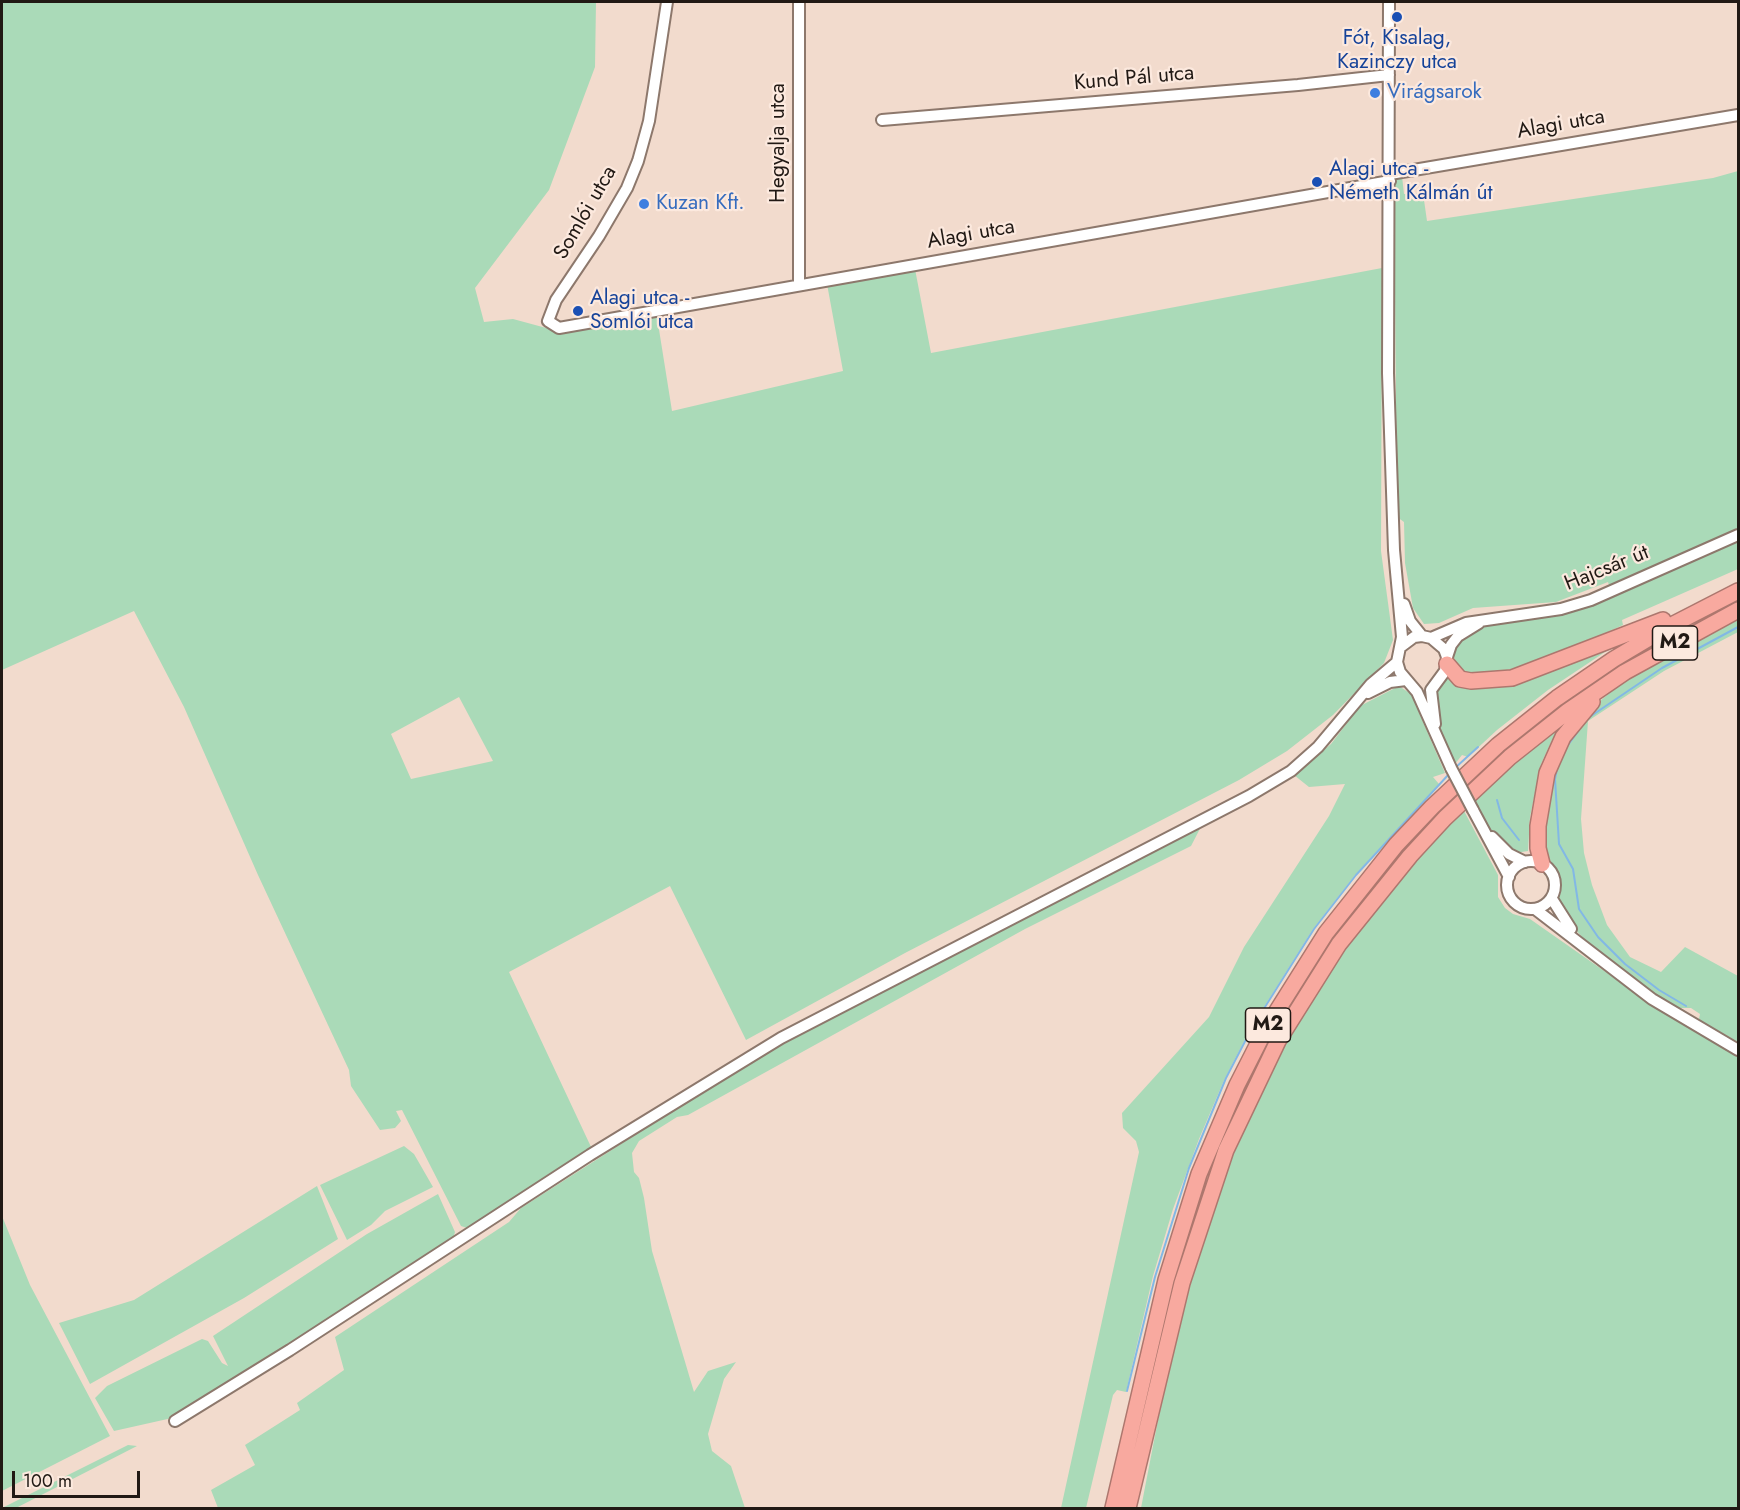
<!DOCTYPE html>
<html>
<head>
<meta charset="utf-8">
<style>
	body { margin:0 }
	#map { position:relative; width:1740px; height:1510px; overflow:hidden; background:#f2dbcd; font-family:Jost,sans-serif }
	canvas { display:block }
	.frame { position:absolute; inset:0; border:3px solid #211914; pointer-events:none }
	.scale { position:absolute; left:12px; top:1471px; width:128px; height:27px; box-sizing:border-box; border:3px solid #211914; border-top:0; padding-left:8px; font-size:18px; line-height:21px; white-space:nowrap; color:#211914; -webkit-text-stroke:4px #fce9de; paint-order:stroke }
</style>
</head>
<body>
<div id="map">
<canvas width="1740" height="1510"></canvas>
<div class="frame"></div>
<div class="scale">100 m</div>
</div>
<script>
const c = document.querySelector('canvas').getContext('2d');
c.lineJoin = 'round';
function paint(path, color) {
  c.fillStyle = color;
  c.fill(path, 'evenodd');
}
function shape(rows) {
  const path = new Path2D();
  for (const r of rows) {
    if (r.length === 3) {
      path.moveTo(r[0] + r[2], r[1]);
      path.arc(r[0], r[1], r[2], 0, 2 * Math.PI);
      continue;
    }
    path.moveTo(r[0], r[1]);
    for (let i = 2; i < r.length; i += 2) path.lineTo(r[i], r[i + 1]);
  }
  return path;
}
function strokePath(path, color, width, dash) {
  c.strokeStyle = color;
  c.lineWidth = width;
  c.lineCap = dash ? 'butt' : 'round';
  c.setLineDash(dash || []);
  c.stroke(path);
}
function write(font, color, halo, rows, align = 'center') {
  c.font = font + ' Jost,sans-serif';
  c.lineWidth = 4.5;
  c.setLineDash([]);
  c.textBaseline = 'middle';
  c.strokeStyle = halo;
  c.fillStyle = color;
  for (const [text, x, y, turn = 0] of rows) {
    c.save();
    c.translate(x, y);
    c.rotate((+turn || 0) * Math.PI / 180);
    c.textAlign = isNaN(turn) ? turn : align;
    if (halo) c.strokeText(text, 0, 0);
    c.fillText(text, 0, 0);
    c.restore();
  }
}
paint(shape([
	[2,2,596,2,595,67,549,190,475,288,484,322,513,319,561,332,657,317,672,411,843,371,827,284,915,269,931,353,1382,268,1381,551,1393,640,1384,663,1333,715,1287,751,1239,780,905,953,746,1040,670,886,509,972,592,1149,552,1172,475,1224,467,1228,461,1226,402,1110,396,1111,401,1121,395,1128,380,1130,351,1086,349,1070,258,875,184,707,134,611,2,670],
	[459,697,493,761,411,779,391,734],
	[1738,171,1738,569,1622,620,1623,625,1608,632,1532,664,1494,673,1472,674,1460,671,1452,661,1451,652,1459,639,1483,625,1501,620,1534,619,1560,614,1612,594,1608,582,1556,602,1473,608,1439,623,1424,624,1413,608,1405,563,1404,522,1397,517,1394,180,1402,176,1404,194,1423,193,1427,221,1713,178],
	[1738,616,1738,632,1664,671,1588,721,1581,819,1584,853,1592,885,1607,925,1630,957,1661,972,1685,947,1738,976,1738,1042,1703,1022,1699,1019,1700,1014,1691,1008,1678,1008,1655,995,1610,963,1585,940,1570,924,1557,903,1559,878,1541,848,1552,765,1585,714,1628,677],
	[1617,644,1548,690,1497,730,1468,757,1462,755,1455,764,1442,736,1432,697,1446,678,1474,685],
	[1399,686,1411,694,1445,773,1433,777,1439,784,1355,875,1313,929,1252,1026,1225,1078,1199,1139,1173,1209,1153,1276,1126,1392,1117,1390,1113,1395,1086,1508,1061,1508,1139,1152,1136,1141,1123,1128,1122,1113,1209,1017,1244,947,1329,816,1345,784,1309,787,1294,775,1331,744,1360,706],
	[1573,713,1552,740,1541,764,1530,817,1528,851,1515,853,1490,830,1473,799,1489,782],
	[1463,809,1498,875,1498,897,1505,908,1513,914,1530,919,1650,1003,1738,1057,1738,1508,1141,1508,1183,1291,1212,1198,1282,1043,1318,984,1383,895],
	[1204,821,1191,846,1025,929,688,1115,677,1117,639,1141,632,1153,634,1172,639,1178,644,1198,652,1251,694,1392,708,1371,736,1362,724,1379,708,1434,712,1451,731,1466,745,1508,218,1508,211,1490,255,1465,245,1445,300,1410,297,1403,344,1370,335,1337,509,1222,521,1208,785,1039],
	[404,1146,414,1154,433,1187,385,1211,371,1225,347,1240,320,1185],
	[317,1186,338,1239,244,1298,90,1384,59,1323,134,1300],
	[438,1194,455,1232,453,1239,172,1418,114,1431,95,1398,107,1386,202,1339,208,1341,222,1363,228,1366,213,1336,367,1234],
	[2,1216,30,1285,110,1436,2,1491],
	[128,1445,137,1446,16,1508,2,1508]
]), '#aadab8');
strokePath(shape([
	[1588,718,1662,668,1738,627],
	[1568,745,1579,730],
	[1455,768,1478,747],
	[1557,769,1555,779,1559,844,1573,869,1579,909,1598,937,1625,964,1659,990,1686,1006],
	[1497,800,1502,818,1519,840],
	[1127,1391,1155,1277,1189,1168,1226,1078,1253,1026,1314,929,1356,875,1449,774]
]), '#82b8e5', 2);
const minor = shape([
	[667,2,649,121,638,161,627,188,599,236,556,300,548,321,559,328,1390,181],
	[799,2,799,285],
	[1389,2,1388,373,1394,550,1402,637,1397,662,1400,672,1417,692,1451,768],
	[882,120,1298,85,1389,75],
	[1390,174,1738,115],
	[1404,604,1410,621,1422,636],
	[1431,638,1466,623,1561,609,1591,600,1738,535],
	[1402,646,1414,637,1422,636,1431,638,1444,649,1447,657,1445,671,1431,690,1435,724],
	[1447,657,1451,645,1458,636,1479,623],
	[1368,693,1390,682,1406,680],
	[1473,810,1509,877],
	[1492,837,1509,854,1525,862],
	[1531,885,24],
	[1552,899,1571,929],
	[1535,909,1652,999,1738,1050],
	[175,1421,290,1350,590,1155,781,1038,1249,796,1291,771,1318,747,1371,684,1397,662]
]);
const highway = shape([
	[1447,664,1460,679,1471,681,1512,678,1663,620],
	[1542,864,1538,848,1538,826,1547,773,1563,737,1592,702],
	[1113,1508,1166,1280,1199,1174,1237,1085,1265,1030,1326,933,1396,845,1432,807,1498,745,1557,698,1614,659,1666,628,1738,591],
	[1128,1508,1182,1283,1226,1150,1278,1041,1339,944,1410,856,1445,818,1510,757,1568,711,1625,672,1738,610]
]);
strokePath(minor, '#8d786c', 14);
strokePath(highway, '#ad776e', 18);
strokePath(minor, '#fff', 10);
strokePath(highway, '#f8a99f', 15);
const minorBridge = shape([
	[1451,768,1473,810]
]);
strokePath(minorBridge, '#8d786c', 14, []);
strokePath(minorBridge, '#fff', 10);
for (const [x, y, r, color] of [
	[1397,17,6,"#1a4fb4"],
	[1375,93,6,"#3f7fe0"],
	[1317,182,6,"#1a4fb4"],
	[644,204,6,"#3f7fe0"],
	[578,311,6,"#1a4fb4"]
]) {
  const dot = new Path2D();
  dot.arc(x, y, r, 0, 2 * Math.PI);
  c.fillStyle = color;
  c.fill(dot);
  strokePath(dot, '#fce9de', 2);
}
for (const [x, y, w] of [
	[1675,643,45],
	[1268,1025,45]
]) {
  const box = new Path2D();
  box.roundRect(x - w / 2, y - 17, w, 34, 4.5);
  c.fillStyle = '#fce9de';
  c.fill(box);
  strokePath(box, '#211914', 1.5);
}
write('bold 20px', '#211914', null, [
	["M2",1675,643],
	["M2",1268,1025]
]);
write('21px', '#164399', '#fce9de', [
	["Fót, Kisalag,",1397,39,"center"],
	["Kazinczy utca",1397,63,"center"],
	["Alagi utca -",1329,170],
	["Németh Kálmán út",1329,194],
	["Alagi utca -",590,299],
	["Somlói utca",590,323]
], 'left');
write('21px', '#211914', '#fce9de', [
	["Kund Pál utca",1134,79,-5],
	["Alagi utca",1561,125,-10],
	["Hegyalja utca",779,143,-90],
	["Somlói utca",586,213,-60],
	["Alagi utca",971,235,-10],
	["Hajcsár út",1607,569,-22]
]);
write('21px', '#366cbe', '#fce9de', [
	["Virágsarok",1387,93],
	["Kuzan Kft.",656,204]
], 'left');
</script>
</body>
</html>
